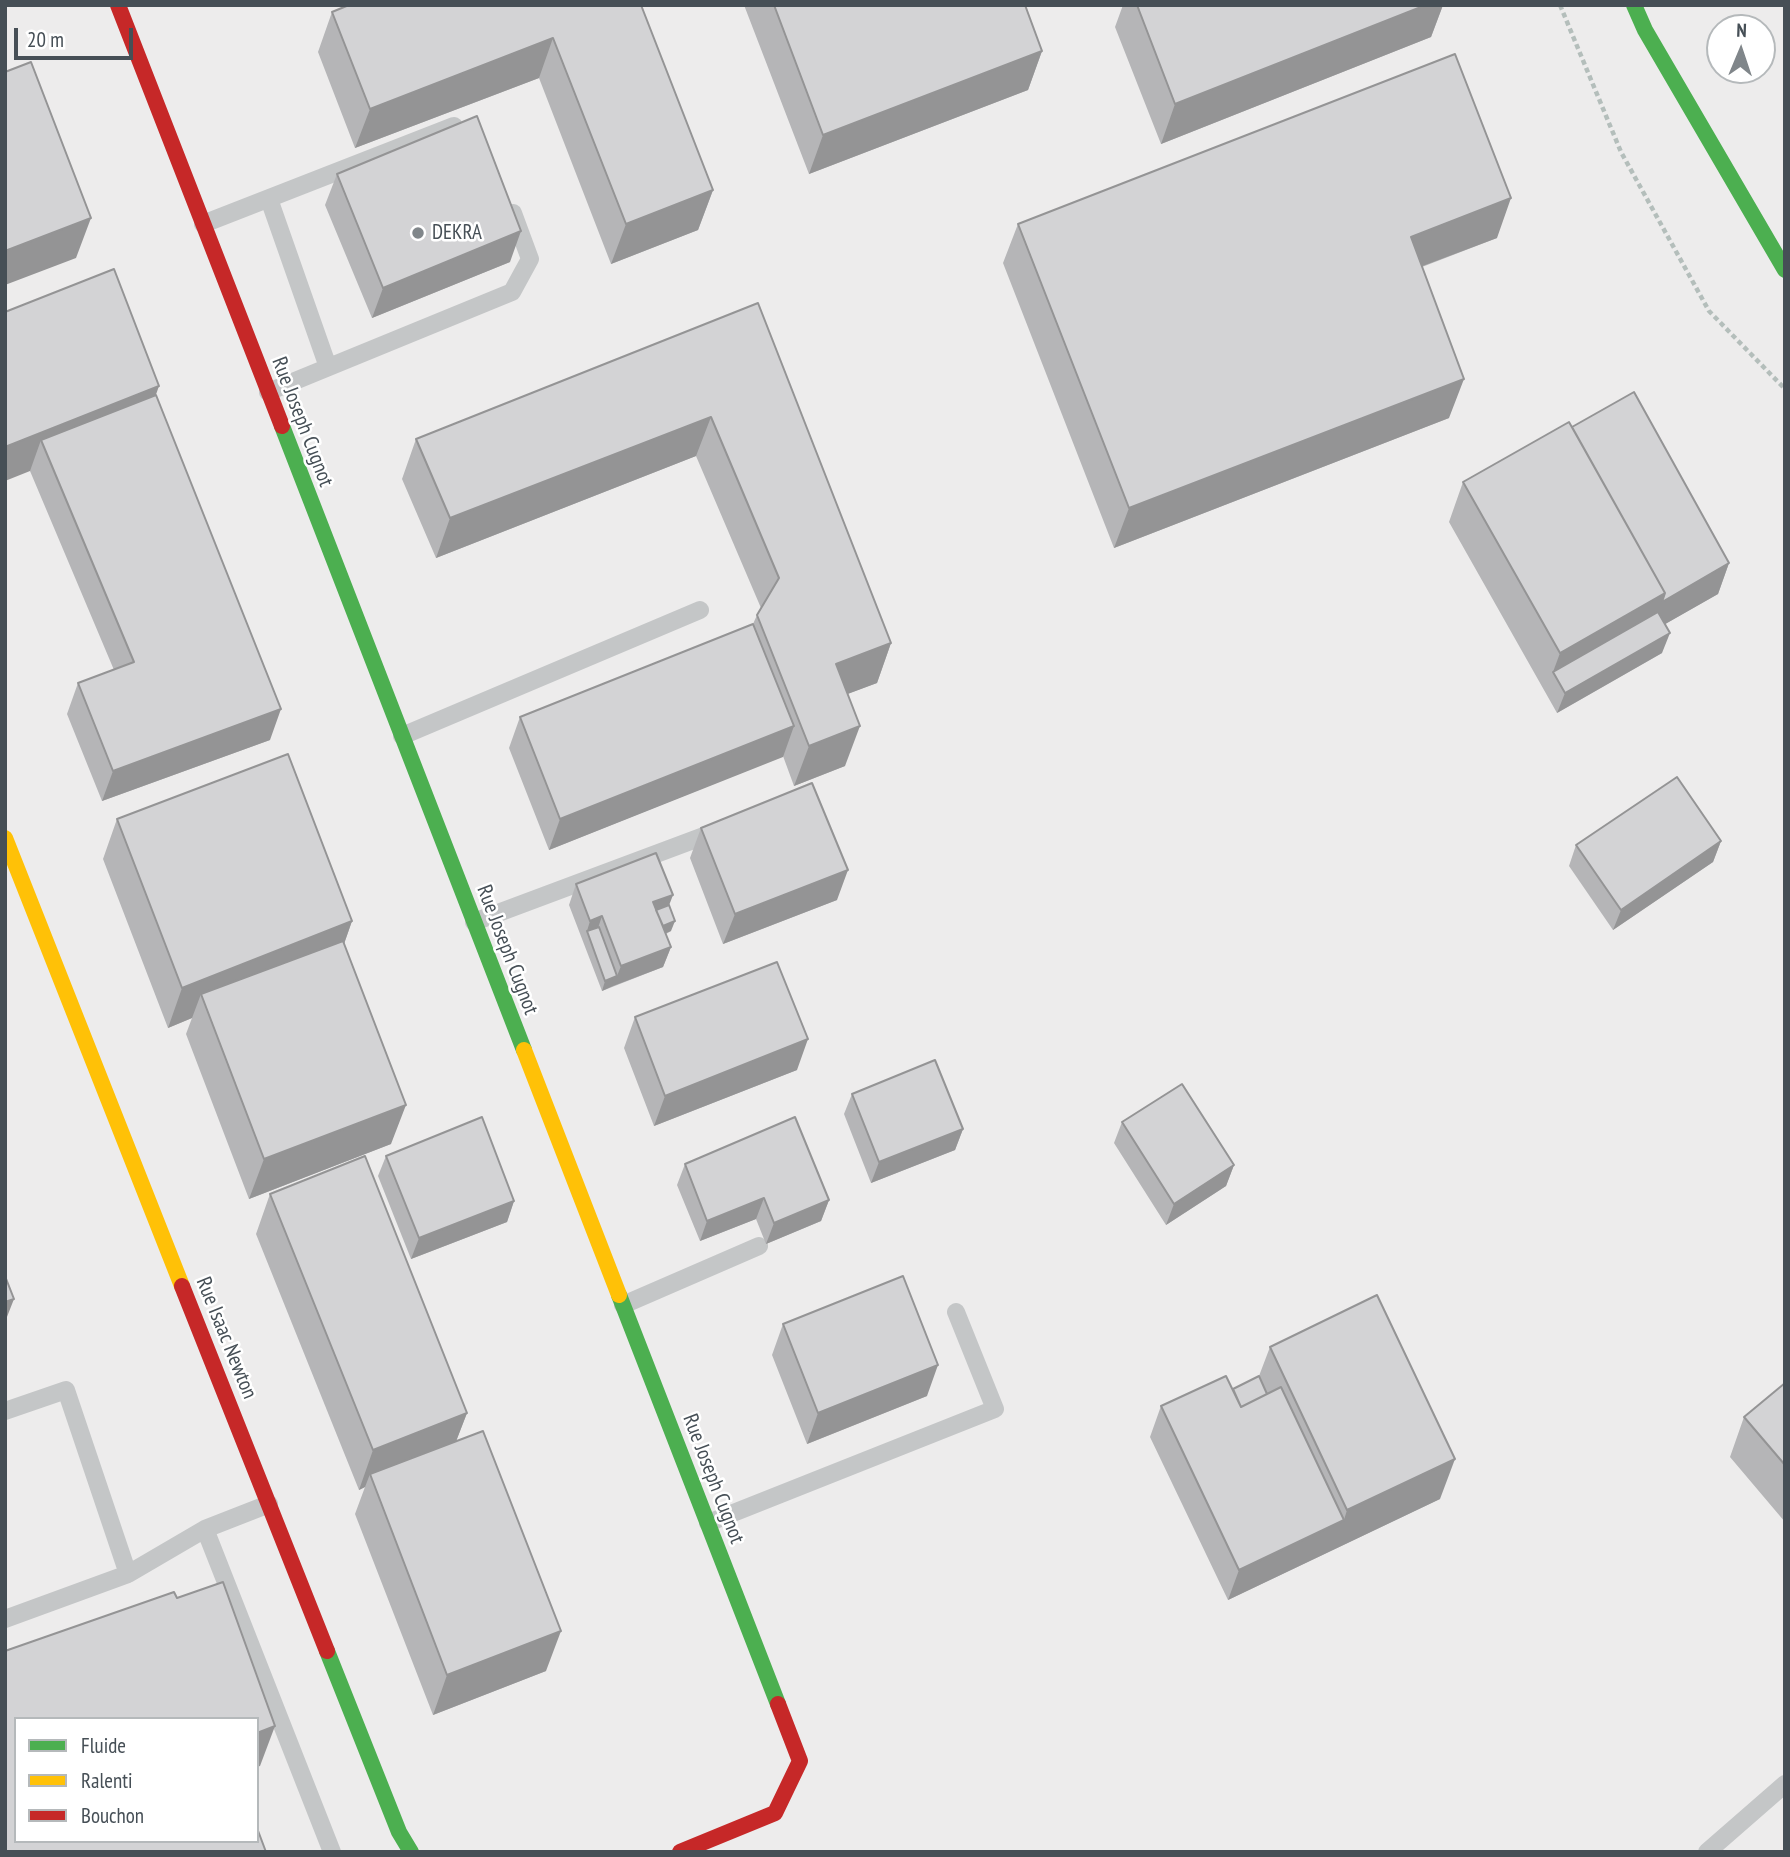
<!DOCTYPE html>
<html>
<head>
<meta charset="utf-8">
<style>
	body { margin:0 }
	#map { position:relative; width:1790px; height:1857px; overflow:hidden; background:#edecec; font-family:"PT Sans Narrow",sans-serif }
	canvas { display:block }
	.frame { position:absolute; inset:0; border:7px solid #464f56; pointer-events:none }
	.legend { position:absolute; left:14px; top:1717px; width:245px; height:126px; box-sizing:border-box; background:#fff; border:2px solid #b5b9bb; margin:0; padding:9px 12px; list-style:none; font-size:21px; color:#464f56 }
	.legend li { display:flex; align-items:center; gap:14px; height:35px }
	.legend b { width:35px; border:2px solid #b5b9bb }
	.north { position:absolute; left:1706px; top:14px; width:70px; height:70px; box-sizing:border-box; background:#fff; border:2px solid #b5b9bb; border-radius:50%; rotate:2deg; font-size:19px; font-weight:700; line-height:28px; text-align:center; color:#464f56 }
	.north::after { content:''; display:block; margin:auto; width:24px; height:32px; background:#80868a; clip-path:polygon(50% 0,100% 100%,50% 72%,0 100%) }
	.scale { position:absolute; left:14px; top:28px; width:119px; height:32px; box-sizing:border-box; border:4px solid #464f56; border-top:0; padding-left:9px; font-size:21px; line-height:24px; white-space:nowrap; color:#464f56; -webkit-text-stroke:5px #fff; paint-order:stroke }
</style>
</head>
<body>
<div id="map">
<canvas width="1790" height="1857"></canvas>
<div class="frame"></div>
<ul class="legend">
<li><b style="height:9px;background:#4caf50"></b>Fluide</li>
<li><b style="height:9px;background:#ffc107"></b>Ralenti</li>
<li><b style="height:9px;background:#c62828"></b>Bouchon</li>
</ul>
<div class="north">N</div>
<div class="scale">20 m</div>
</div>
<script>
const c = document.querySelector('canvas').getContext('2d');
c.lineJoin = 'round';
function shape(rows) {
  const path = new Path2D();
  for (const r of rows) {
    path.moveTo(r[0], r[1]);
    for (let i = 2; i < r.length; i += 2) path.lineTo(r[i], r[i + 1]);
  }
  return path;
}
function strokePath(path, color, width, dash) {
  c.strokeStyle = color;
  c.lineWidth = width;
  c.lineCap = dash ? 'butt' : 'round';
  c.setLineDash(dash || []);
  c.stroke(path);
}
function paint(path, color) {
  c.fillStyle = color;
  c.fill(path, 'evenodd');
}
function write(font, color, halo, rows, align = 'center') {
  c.font = font + ' "PT Sans Narrow",sans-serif';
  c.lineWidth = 5;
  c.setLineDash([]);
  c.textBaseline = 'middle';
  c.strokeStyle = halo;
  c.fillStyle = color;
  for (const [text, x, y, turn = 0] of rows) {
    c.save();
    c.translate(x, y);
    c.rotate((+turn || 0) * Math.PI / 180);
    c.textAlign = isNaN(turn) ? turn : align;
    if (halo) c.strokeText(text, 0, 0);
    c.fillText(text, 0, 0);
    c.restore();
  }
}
strokePath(shape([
	[1560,5,1621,152,1709,311,1785,389]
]), '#b4bebb', 4.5, [5, 3.5]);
strokePath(shape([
	[269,199,328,367],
	[203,224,454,126],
	[268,392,512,292,530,259,513,213],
	[402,736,700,610],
	[474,922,720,830],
	[623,1305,759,1246],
	[5,1411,66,1390,128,1574],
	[269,1504,205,1529,332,1852],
	[708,1523,995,1409,956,1312],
	[5,1619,128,1574,205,1529],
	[1707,1852,1785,1784]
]), '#c4c6c7', 18);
strokePath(shape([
	[1634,5,1645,30,1785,270],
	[282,426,524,1050],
	[619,1295,778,1704],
	[327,1651,399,1832,411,1852]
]), '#4caf50', 16);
strokePath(shape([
	[5,838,182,1286],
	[524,1050,619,1295]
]), '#ffc107', 16);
strokePath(shape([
	[118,5,282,426],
	[182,1286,327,1651],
	[680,1852,775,1813,800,1761,778,1704]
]), '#c62828', 16);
paint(shape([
	[641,5,713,190,698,230,611,264,539,78,355,148,318,52,332,12],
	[744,5,1025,5,1042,51,1028,90,809,174],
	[1123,5,1443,5,1431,37,1161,144,1115,27],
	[337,174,510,262,372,318,325,205],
	[1018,224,1497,238,1422,267,1449,418,1114,548,1003,263],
	[758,303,891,643,877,683,847,694,845,766,794,786,783,756,549,850,509,748,520,717,753,624,757,615,761,608,696,456,436,558,402,479,416,439],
	[5,312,156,395,270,740,102,801,67,714,78,683,114,670,30,471],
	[1572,427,1729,563,1718,594,1665,624,1662,653,1557,713,1449,522,1463,482],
	[117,819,352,921,344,944,391,1144,249,1199,186,1034,192,1018,168,1028,103,859],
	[701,828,837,900,723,944,690,858],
	[1721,841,1713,862,1613,930,1569,866,1576,845],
	[576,884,669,905,671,931,666,934,671,947,663,967,602,991,569,905],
	[635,1017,797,1070,654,1126,624,1048],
	[852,1094,963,1129,955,1150,871,1183,844,1114],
	[1122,1122,1234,1165,1226,1186,1166,1225,1114,1143],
	[386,1156,514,1201,507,1222,411,1259,378,1176],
	[685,1164,829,1200,821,1221,766,1244,756,1219,700,1241,677,1185],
	[270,1194,467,1413,456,1441,546,1671,433,1715,355,1514,365,1487,359,1490,256,1234],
	[783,1324,927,1396,807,1444,772,1355],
	[1270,1347,1440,1499,1228,1600,1150,1437,1161,1406,1233,1389,1259,1376],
	[1785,1383,1785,1522,1730,1457,1744,1417]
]), '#b5b5b7');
paint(shape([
	[1426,5,1443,5,1431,37,1161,144,1175,104],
	[553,38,539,78,355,148,370,109],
	[1042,51,1028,90,809,174,823,135],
	[713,190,698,230,611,264,626,224],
	[1511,198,1497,238,1396,276,1411,237],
	[91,218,76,258,5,285,5,251],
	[521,231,510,262,372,318,383,288],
	[1464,379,1449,418,1114,548,1129,508],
	[159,386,145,426,41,440,30,471,5,481,5,447],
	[711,417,696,456,436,558,450,518],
	[1729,563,1718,594,1560,684,1553,672,1560,653,1665,593],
	[1670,633,1662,653,1557,713,1565,693],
	[891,643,877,683,821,704,836,664],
	[281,709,270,740,102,801,113,771],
	[794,726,783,757,549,850,560,819],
	[860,726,845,766,794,786,809,746],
	[1721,841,1713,862,1613,930,1621,910],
	[848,870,837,900,723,944,735,914],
	[673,895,665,916,653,920,653,902],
	[602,916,595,937,587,931,590,921],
	[352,921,338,961,201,994,192,1018,168,1028,182,988],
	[675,921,671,931,652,939,656,929],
	[671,947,663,967,613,986,621,966],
	[617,976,613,986,602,991,605,981],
	[808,1039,797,1070,654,1126,665,1096],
	[406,1105,391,1144,249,1199,264,1159],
	[963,1129,955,1150,871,1183,879,1162],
	[1234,1165,1226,1186,1166,1225,1174,1204],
	[764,1198,756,1219,700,1241,707,1221],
	[829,1200,821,1221,766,1244,774,1223],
	[514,1201,507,1222,411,1259,419,1238],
	[14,1299,5,1322,5,1302],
	[938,1365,927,1396,807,1444,818,1413],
	[467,1413,452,1452,370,1474,365,1487,359,1490,373,1450],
	[1455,1459,1440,1499,1228,1600,1239,1570,1344,1520,1347,1510],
	[561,1631,546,1671,433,1715,447,1675],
	[275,1726,260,1766,257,1767,257,1733]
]), '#949495');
const building = shape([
	[349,5,641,5,713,190,626,224,553,38,370,109,332,12,349,5],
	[774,5,1025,5,1042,51,823,135,774,5],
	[1137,5,1426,5,1175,104,1137,5],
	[1455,54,1511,198,1411,237,1464,379,1129,508,1018,224,1455,54],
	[31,62,91,218,5,251,5,72,31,62],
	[477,116,521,231,383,288,337,174,477,116],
	[114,269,159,386,5,447,5,312,114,269],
	[758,303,891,643,836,664,860,726,809,746,757,615,779,578,711,417,450,518,416,439,758,303],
	[1634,392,1729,563,1662,602,1665,593,1572,427,1634,392],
	[156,395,281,709,113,771,78,683,134,662,41,440,156,395],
	[1569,422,1665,593,1560,653,1463,482,1569,422],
	[1658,612,1670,633,1565,693,1553,672,1658,612],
	[753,624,794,726,560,819,520,717,753,624],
	[288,754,352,921,182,988,117,819,288,754],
	[1677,777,1721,841,1621,910,1576,845,1677,777],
	[812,783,848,870,735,914,701,828,812,783],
	[656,853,673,895,653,902,671,947,621,966,602,916,590,921,576,884,656,853],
	[669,905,675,921,663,926,656,910,669,905],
	[599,927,617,976,605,981,587,931,599,927],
	[343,941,406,1105,264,1159,201,994,343,941],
	[777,962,808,1039,665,1096,635,1017,777,962],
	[935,1060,963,1129,879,1162,852,1094,935,1060],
	[1182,1084,1234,1165,1174,1204,1122,1122,1182,1084],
	[482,1117,514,1201,419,1238,386,1156,482,1117],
	[795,1117,829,1200,774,1223,764,1198,707,1221,685,1164,795,1117],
	[365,1156,467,1413,373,1450,270,1194,365,1156],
	[5,1276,14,1299,5,1302,5,1276],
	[903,1276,938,1365,818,1413,783,1324,903,1276],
	[1377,1295,1455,1459,1347,1510,1270,1347,1377,1295],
	[1226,1376,1241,1407,1281,1387,1344,1520,1239,1570,1161,1406,1226,1376],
	[1259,1376,1267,1394,1241,1407,1233,1389,1259,1376],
	[1785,1383,1785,1465,1744,1417,1785,1383],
	[483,1431,561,1631,447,1675,370,1474,483,1431],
	[223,1582,275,1726,257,1733,257,1719,16,1719,16,1841,257,1841,257,1828,266,1852,5,1852,5,1651,174,1592,177,1598,223,1582]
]);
paint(building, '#d3d3d5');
strokePath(building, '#949495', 2);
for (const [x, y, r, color] of [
	[418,233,7,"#80868a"]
]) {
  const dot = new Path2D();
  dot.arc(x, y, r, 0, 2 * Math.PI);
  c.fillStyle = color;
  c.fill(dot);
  strokePath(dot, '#fff', 2.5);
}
write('21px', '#464f56', '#fff', [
	["DEKRA",432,233]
], 'left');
write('21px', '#464f56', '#fff', [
	["Rue Joseph Cugnot",302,422,69],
	["Rue Joseph Cugnot",507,950,69],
	["Rue Isaac Newton",226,1338,68],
	["Rue Joseph Cugnot",713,1479,69]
]);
</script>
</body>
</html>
